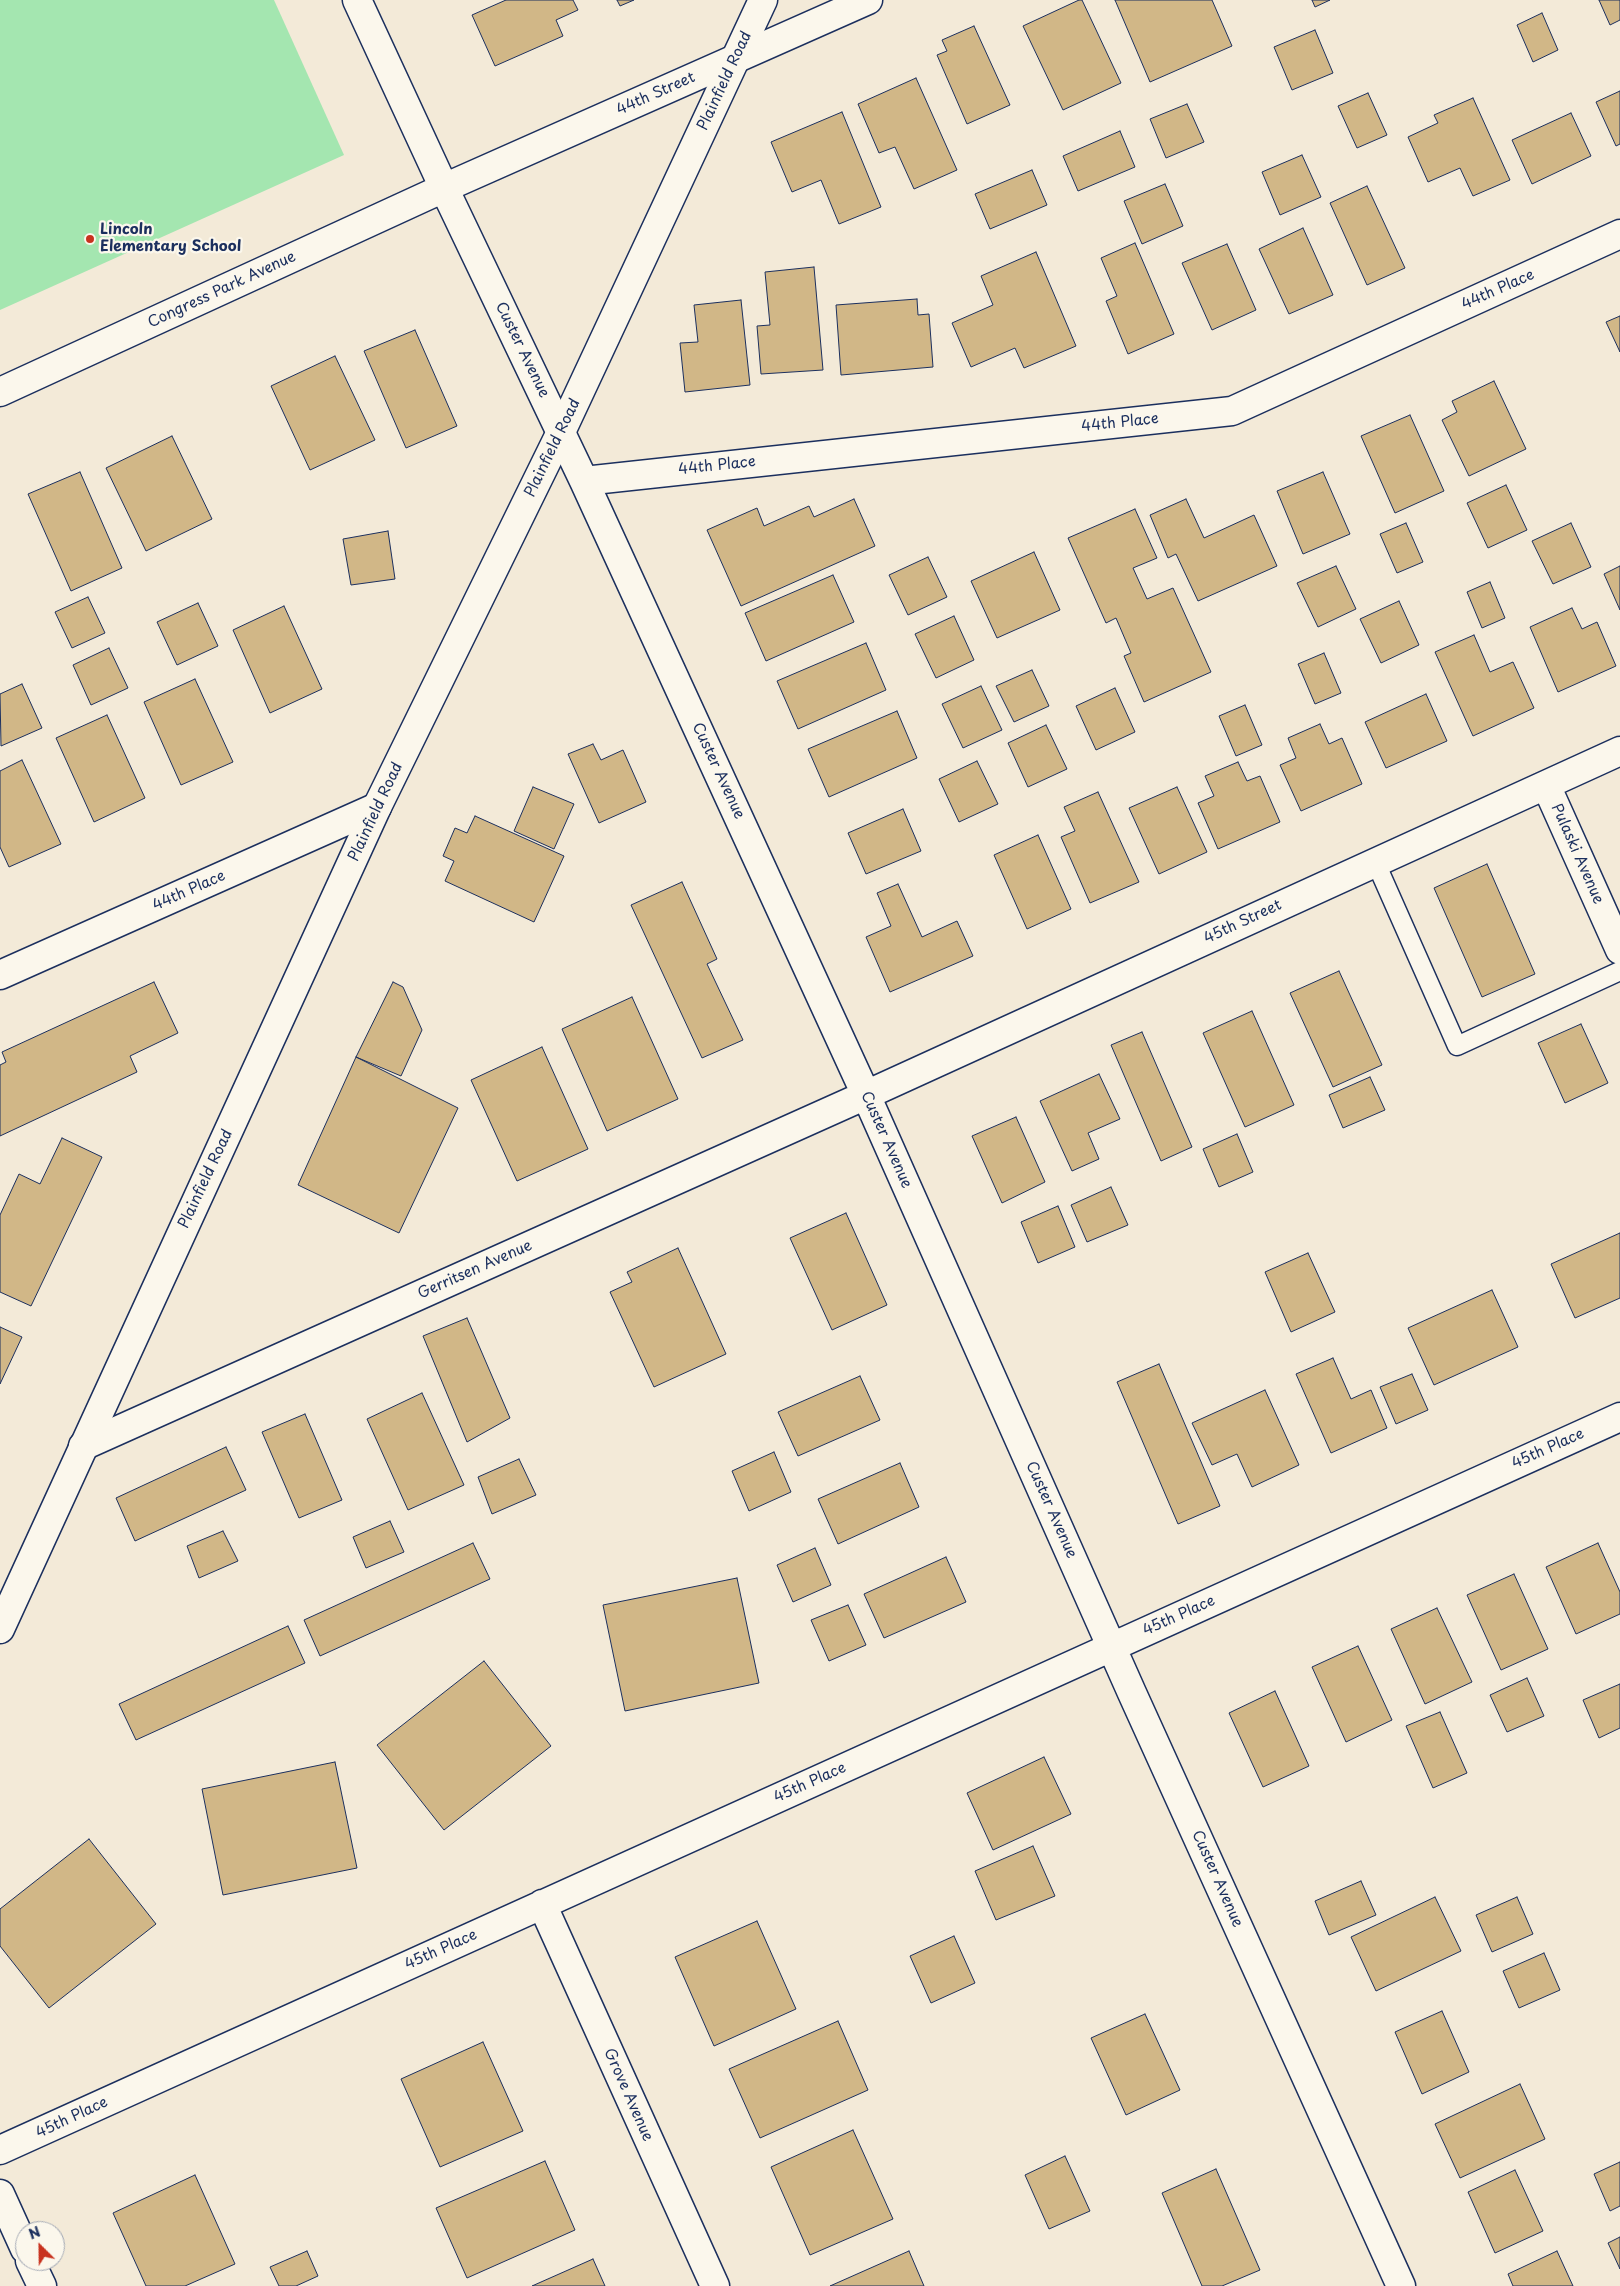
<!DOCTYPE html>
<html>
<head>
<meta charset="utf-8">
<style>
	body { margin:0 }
	#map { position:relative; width:1620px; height:2286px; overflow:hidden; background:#f3ead8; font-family:"Playpen Sans",sans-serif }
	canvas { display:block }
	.north { position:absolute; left:15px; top:2221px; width:50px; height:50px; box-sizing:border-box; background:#fbf7ec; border:1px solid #a1a7b3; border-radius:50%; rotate:337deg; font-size:14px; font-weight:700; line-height:20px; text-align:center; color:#1b2f5e }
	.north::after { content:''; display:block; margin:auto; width:18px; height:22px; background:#c8321e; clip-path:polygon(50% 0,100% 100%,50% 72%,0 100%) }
</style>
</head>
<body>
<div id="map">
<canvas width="1620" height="2286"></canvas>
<div class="north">N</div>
</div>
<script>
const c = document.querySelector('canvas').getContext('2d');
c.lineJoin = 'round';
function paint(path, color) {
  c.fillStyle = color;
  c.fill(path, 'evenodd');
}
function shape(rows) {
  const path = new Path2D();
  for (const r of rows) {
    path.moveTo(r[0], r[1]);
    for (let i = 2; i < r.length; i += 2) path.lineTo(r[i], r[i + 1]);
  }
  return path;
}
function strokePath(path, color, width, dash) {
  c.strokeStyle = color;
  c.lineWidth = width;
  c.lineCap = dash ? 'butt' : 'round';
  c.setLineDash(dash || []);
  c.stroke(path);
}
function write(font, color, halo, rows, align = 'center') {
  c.font = font + ' "Playpen Sans",sans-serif';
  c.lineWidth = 4.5;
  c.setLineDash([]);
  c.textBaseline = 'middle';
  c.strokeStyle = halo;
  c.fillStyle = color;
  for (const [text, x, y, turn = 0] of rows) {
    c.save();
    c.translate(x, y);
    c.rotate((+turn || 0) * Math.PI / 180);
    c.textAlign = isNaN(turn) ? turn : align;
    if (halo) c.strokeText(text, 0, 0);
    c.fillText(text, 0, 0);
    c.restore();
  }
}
paint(shape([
	[0,0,274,0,344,155,0,310]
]), '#a4e6b0');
const building = shape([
	[506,0,573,0,578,10,556,20,563,36,495,66,472,15,506,0],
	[617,0,634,0,620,6,617,0],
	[1079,0,1082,0,1121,83,1063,110,1023,26,1079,0],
	[1115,0,1212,0,1232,46,1150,82,1115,0],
	[1312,0,1330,0,1315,7,1312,0],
	[1599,0,1620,0,1620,20,1610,25,1599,0],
	[1542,13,1558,50,1533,62,1517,25,1542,13],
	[974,26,1010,105,967,124,937,55,947,51,942,40,974,26],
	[1315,30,1333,73,1292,90,1274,47,1315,30],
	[916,78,957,170,914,189,895,147,879,153,858,104,916,78],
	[1620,91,1620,144,1616,146,1596,102,1620,91],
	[1368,93,1387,135,1357,148,1338,106,1368,93],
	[1473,98,1510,180,1473,196,1460,168,1428,182,1408,137,1438,123,1434,115,1473,98],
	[1187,104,1204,142,1166,158,1150,119,1187,104],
	[842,112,881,207,839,224,821,180,792,192,771,142,842,112],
	[1571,113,1591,156,1532,184,1512,140,1571,113],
	[1120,131,1135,167,1078,191,1063,156,1120,131],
	[1302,155,1321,197,1280,215,1262,172,1302,155],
	[1032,170,1047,205,990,229,975,194,1032,170],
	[1165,184,1183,226,1142,244,1124,201,1165,184],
	[1367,186,1405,268,1367,285,1330,203,1367,186],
	[1303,228,1333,295,1289,314,1259,249,1303,228],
	[1135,243,1174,334,1128,354,1106,301,1117,296,1101,258,1135,243],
	[1227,244,1256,310,1212,330,1182,263,1227,244],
	[1036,252,1076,346,1024,368,1015,348,971,367,952,323,993,305,981,276,1036,252],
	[814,267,823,370,761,374,757,326,770,325,765,272,814,267],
	[917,299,918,315,929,314,933,367,841,375,836,305,917,299],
	[741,300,750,385,685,392,680,343,698,342,694,305,741,300],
	[1620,316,1620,352,1606,322,1620,316],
	[415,330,457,426,406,448,364,351,415,330],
	[335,356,375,440,310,470,271,386,335,356],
	[1494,381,1526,449,1469,476,1442,420,1457,412,1452,401,1494,381],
	[1410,415,1444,491,1395,513,1361,436,1410,415],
	[172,436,212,519,146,551,106,468,172,436],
	[80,472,122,568,71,591,28,494,80,472],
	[1323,472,1350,534,1303,554,1277,491,1323,472],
	[1506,485,1527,530,1488,548,1467,503,1506,485],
	[854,499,875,546,741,606,707,530,757,508,764,526,809,506,814,517,854,499],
	[1186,499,1204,538,1254,515,1277,566,1198,601,1176,554,1168,558,1150,515,1186,499],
	[1135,509,1157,558,1133,568,1147,599,1173,588,1211,672,1144,702,1124,656,1131,653,1116,618,1106,623,1068,538,1135,509],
	[1406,523,1423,562,1397,573,1380,534,1406,523],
	[1571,523,1591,567,1553,584,1532,541,1571,523],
	[388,531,395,579,351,585,343,539,388,531],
	[1034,552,1060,610,997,638,971,581,1034,552],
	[928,557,947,597,908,615,889,575,928,557],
	[1336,566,1356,609,1318,627,1297,583,1336,566],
	[1620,566,1620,610,1604,574,1620,566],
	[833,575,854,622,766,661,745,613,833,575],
	[1490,582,1505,618,1482,628,1467,592,1490,582],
	[88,597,105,633,72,648,55,612,88,597],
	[1399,601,1419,645,1381,663,1360,619,1399,601],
	[198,603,218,646,177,665,157,622,198,603],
	[284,606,322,689,270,713,233,630,284,606],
	[1572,608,1582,629,1597,622,1616,666,1558,692,1530,627,1572,608],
	[954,616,974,660,936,678,915,634,954,616],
	[1474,635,1490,672,1513,662,1534,708,1473,736,1435,652,1474,635],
	[866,643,886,690,798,729,777,681,866,643],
	[109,648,128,688,91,705,73,665,109,648],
	[1324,653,1341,693,1315,704,1298,664,1324,653],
	[1032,670,1049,706,1014,722,996,686,1032,670],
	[195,679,233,762,181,785,144,702,195,679],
	[22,684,42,728,1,746,0,694,22,684],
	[981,686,1002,730,963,748,942,704,981,686],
	[1115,688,1135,732,1096,750,1076,706,1115,688],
	[1426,694,1447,741,1386,768,1365,722,1426,694],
	[1245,705,1262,745,1236,756,1219,716,1245,705],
	[897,711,917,758,829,797,808,749,897,711],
	[107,715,145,798,94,822,56,738,107,715],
	[1320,724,1329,744,1342,738,1362,784,1301,811,1280,765,1296,758,1288,738,1320,724],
	[1046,725,1067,769,1028,787,1008,743,1046,725],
	[593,744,601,760,623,750,646,802,599,823,568,754,593,744],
	[22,760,61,844,9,867,0,847,0,771,22,760],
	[977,761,998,804,959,822,939,779,977,761],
	[1238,762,1247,781,1260,776,1280,822,1218,849,1198,803,1214,796,1205,776,1238,762],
	[533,787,574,804,554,849,514,831,533,787],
	[1177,787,1207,852,1159,874,1129,808,1177,787],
	[1098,792,1139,882,1090,903,1061,837,1075,831,1064,807,1098,792],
	[903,809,921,851,866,874,848,833,903,809],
	[475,816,564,856,534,922,445,881,454,861,443,856,455,828,467,833,475,816],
	[1038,835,1071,909,1027,929,994,855,1038,835],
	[1487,864,1535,974,1482,997,1434,888,1487,864],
	[682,882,717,959,707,964,743,1040,702,1058,631,905,682,882],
	[898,884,922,937,957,921,973,956,890,992,866,937,891,926,877,893,898,884],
	[1339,971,1382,1065,1333,1087,1290,993,1339,971],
	[154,982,178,1033,130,1056,137,1072,0,1136,0,1065,6,1062,2,1052,154,982],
	[393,982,403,987,422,1030,401,1076,356,1057,393,982],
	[632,997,678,1099,607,1131,562,1029,632,997],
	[1252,1011,1294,1105,1245,1127,1203,1033,1252,1011],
	[1581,1024,1608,1083,1565,1103,1538,1043,1581,1024],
	[1142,1032,1192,1147,1161,1161,1111,1045,1142,1032],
	[542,1047,588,1149,517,1181,471,1080,542,1047],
	[356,1057,458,1108,399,1233,298,1185,356,1057],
	[1099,1074,1120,1119,1088,1133,1099,1159,1072,1171,1040,1101,1099,1074],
	[1370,1077,1385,1110,1343,1128,1329,1095,1370,1077],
	[1016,1117,1045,1182,1002,1203,972,1136,1016,1117],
	[1237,1134,1253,1172,1219,1187,1203,1149,1237,1134],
	[62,1138,102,1157,31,1306,0,1292,0,1215,19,1174,40,1184,62,1138],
	[1111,1187,1128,1225,1087,1242,1071,1205,1111,1187],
	[1058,1206,1075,1247,1038,1263,1021,1222,1058,1206],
	[846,1213,887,1305,832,1330,790,1238,846,1213],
	[1620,1233,1620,1298,1575,1318,1551,1264,1620,1233],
	[678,1248,726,1354,654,1387,610,1292,632,1282,627,1272,678,1248],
	[1308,1253,1335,1312,1291,1332,1265,1272,1308,1253],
	[1492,1290,1518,1347,1434,1385,1408,1328,1492,1290],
	[467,1318,510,1418,467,1442,423,1336,467,1318],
	[0,1327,22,1337,0,1384,0,1327],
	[1333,1358,1351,1399,1371,1390,1387,1428,1331,1453,1296,1374,1333,1358],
	[1159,1364,1220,1506,1178,1524,1117,1382,1159,1364],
	[1412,1374,1428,1410,1396,1424,1380,1387,1412,1374],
	[860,1376,880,1420,798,1456,778,1412,860,1376],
	[1265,1390,1299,1465,1252,1487,1237,1454,1212,1465,1192,1423,1265,1390],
	[422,1393,464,1485,408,1510,367,1419,422,1393],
	[305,1414,342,1500,299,1518,262,1432,305,1414],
	[226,1447,246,1490,135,1541,116,1498,226,1447],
	[774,1452,791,1492,749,1511,732,1471,774,1452],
	[519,1459,536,1495,492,1514,478,1477,519,1459],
	[900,1463,919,1507,838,1544,818,1499,900,1463],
	[390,1521,404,1552,366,1568,353,1537,390,1521],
	[223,1531,238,1561,199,1578,187,1546,223,1531],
	[473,1543,490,1579,320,1656,304,1620,473,1543],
	[1598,1543,1620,1592,1620,1614,1576,1634,1546,1567,1598,1543],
	[815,1548,831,1585,793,1602,777,1565,815,1548],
	[946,1557,966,1602,884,1638,864,1594,946,1557],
	[1514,1574,1548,1649,1501,1670,1467,1595,1514,1574],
	[737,1578,759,1683,625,1711,603,1605,737,1578],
	[848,1605,866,1645,829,1661,811,1620,848,1605],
	[1437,1608,1472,1682,1425,1704,1391,1629,1437,1608],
	[288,1626,305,1663,136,1740,119,1704,288,1626],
	[1358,1646,1392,1720,1346,1742,1312,1667,1358,1646],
	[484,1661,551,1746,444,1830,377,1745,484,1661],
	[1527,1678,1544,1716,1507,1732,1490,1695,1527,1678],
	[1620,1684,1620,1728,1599,1738,1583,1700,1620,1684],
	[1275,1691,1309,1766,1263,1787,1229,1713,1275,1691],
	[1440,1712,1467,1773,1433,1788,1406,1726,1440,1712],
	[1044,1757,1071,1814,993,1850,967,1793,1044,1757],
	[335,1762,357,1868,223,1895,202,1789,335,1762],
	[89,1839,156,1924,49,2008,0,1946,0,1909,89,1839],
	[1033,1846,1055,1896,996,1920,975,1871,1033,1846],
	[1361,1881,1376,1915,1329,1935,1315,1901,1361,1881],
	[1435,1897,1461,1951,1376,1991,1351,1937,1435,1897],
	[1517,1897,1533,1934,1492,1952,1476,1915,1517,1897],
	[757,1921,796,2009,714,2046,675,1957,757,1921],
	[954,1936,975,1983,931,2003,910,1956,954,1936],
	[1544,1953,1560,1990,1519,2008,1503,1971,1544,1953],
	[1442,2011,1469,2072,1422,2094,1395,2032,1442,2011],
	[1145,2014,1180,2090,1126,2115,1091,2038,1145,2014],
	[838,2021,868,2090,760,2138,729,2069,838,2021],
	[483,2042,523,2131,440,2167,401,2079,483,2042],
	[1520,2084,1545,2139,1460,2178,1435,2124,1520,2084],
	[853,2130,893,2219,810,2255,771,2167,853,2130],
	[1065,2156,1090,2211,1049,2229,1025,2175,1065,2156],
	[545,2161,575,2230,467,2278,436,2208,545,2161],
	[1620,2162,1620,2206,1610,2211,1594,2174,1620,2162],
	[1216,2169,1260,2270,1222,2286,1202,2286,1162,2193,1216,2169],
	[1515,2170,1543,2231,1495,2253,1468,2192,1515,2170],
	[195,2175,235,2264,185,2286,146,2286,113,2213,195,2175],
	[1620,2237,1620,2269,1608,2243,1620,2237],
	[307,2251,318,2276,296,2286,279,2286,270,2267,307,2251],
	[909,2251,924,2286,830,2286,909,2251],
	[1557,2251,1573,2286,1513,2286,1508,2274,1557,2251],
	[593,2259,605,2286,532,2286,593,2259]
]);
paint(building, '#d1b787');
strokePath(building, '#1b2f5e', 1);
const service = shape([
	[1375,861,1457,1046,1620,971]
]);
const minor = shape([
	[357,0,444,188,584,481,866,1095,1132,1693,1401,2286],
	[0,392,444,188,868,0],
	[584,481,1232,411,1620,234],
	[1546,785,1620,950],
	[0,975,377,807],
	[83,1446,866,1095,1620,751],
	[542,1904,715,2286],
	[0,2150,1620,1417],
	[0,2194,25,2249],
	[30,2261,42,2286]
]);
const tertiary = shape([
	[0,1629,377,807,561,432,763,0]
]);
strokePath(service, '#1b2f5e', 21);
strokePath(minor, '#1b2f5e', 31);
strokePath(tertiary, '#1b2f5e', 31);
strokePath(service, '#fbf7ec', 18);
strokePath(minor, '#fbf7ec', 28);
strokePath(tertiary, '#fbf7ec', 28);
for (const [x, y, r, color] of [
	[90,239,5,"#c8321e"]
]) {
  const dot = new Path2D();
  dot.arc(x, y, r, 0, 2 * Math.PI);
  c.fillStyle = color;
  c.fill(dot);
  strokePath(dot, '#fbf7ec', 2);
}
write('15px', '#1b2f5e', '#fbf7ec', [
	["Plainfield Road",725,81,-65],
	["44th Street",656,94,-24],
	["Congress Park Avenue",222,290,-25],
	["44th Place",1498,290,-24],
	["Custer Avenue",522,350,64],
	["44th Place",1120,423,-6],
	["Plainfield Road",553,448,-64],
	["44th Place",717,466,-6],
	["Custer Avenue",718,771,65],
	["Plainfield Road",376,812,-65],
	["Pulaski Avenue",1577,854,66],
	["44th Place",189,891,-24],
	["45th Street",1243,922,-25],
	["Custer Avenue",886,1140,66],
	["Plainfield Road",206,1179,-65],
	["Gerritsen Avenue",475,1270,-24],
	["45th Place",1548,1449,-24],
	["Custer Avenue",1051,1510,66],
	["45th Place",1179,1616,-24],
	["45th Place",810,1783,-24],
	["Custer Avenue",1217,1879,66],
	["45th Place",441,1950,-24],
	["Grove Avenue",628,2095,66],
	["45th Place",72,2118,-25]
]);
write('bold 15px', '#1b2f5e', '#fbf7ec', [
	["Lincoln",100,230],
	["Elementary School",100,247]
], 'left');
</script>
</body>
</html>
